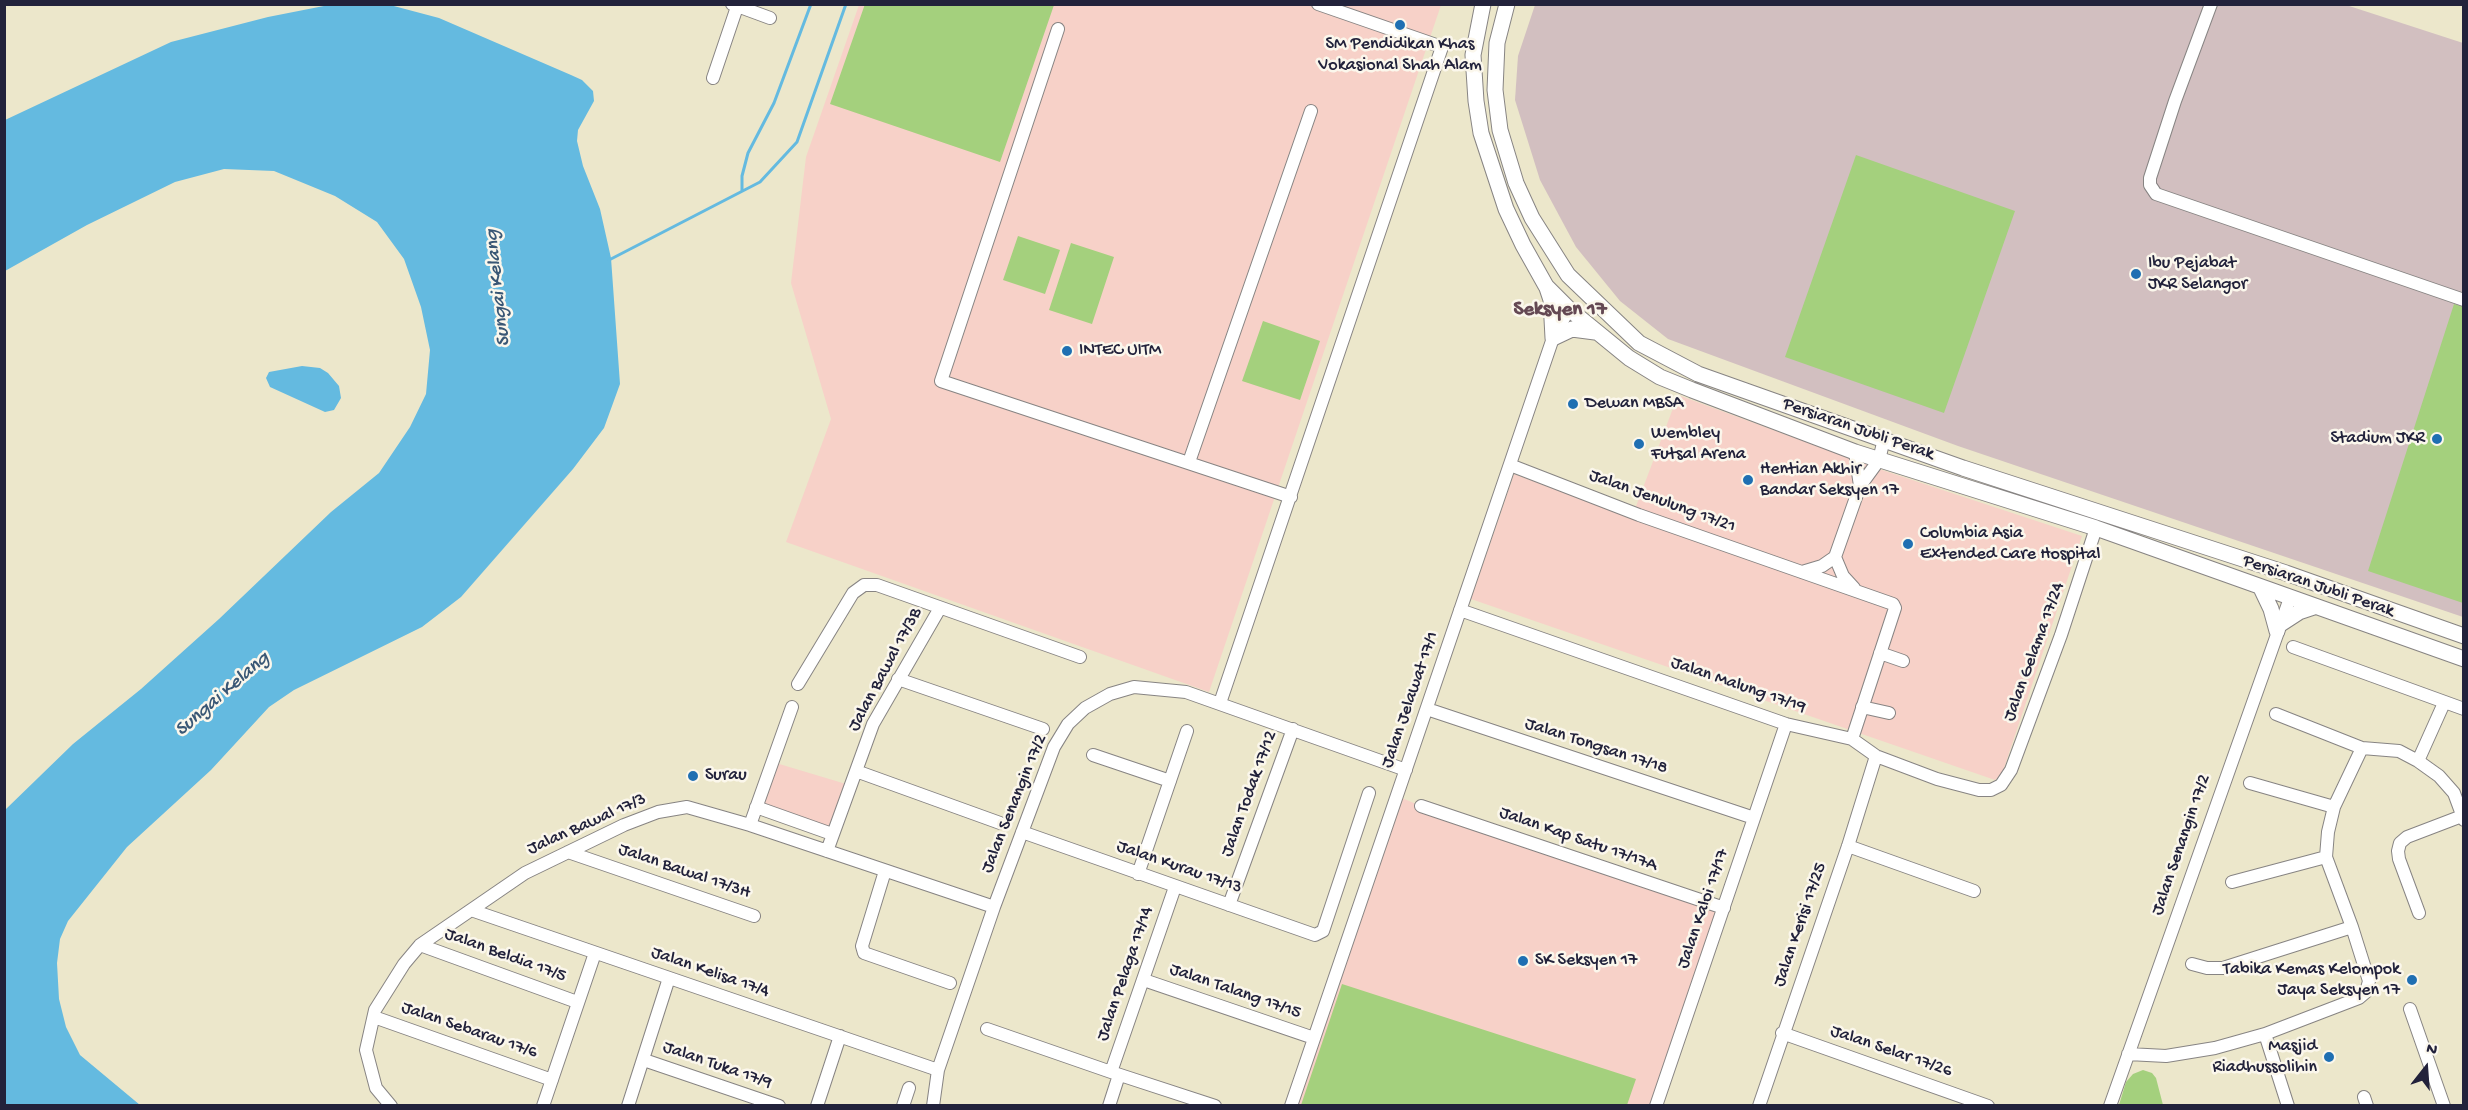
<!DOCTYPE html>
<html>
<head>
<meta charset="utf-8">
<style>
	body { margin:0 }
	#map { position:relative; width:2468px; height:1110px; overflow:hidden; background:#ece7cb; font-family:"Gochi Hand",sans-serif }
	canvas { display:block }
	.frame { position:absolute; inset:0; border:6px solid #22223b; pointer-events:none }
	.north { position:absolute; left:2396px; top:1038px; width:60px; height:60px; -webkit-text-stroke:4px #fbf7ec; paint-order:stroke; rotate:17deg; font-size:16px; font-weight:700; line-height:24px; text-align:center; color:#22223b }
	.north::after { content:''; display:block; margin:auto; width:21px; height:27px; background:#22223b; clip-path:polygon(50% 0,100% 100%,50% 72%,0 100%) }
</style>
</head>
<body>
<div id="map">
<canvas width="2468" height="1110"></canvas>
<div class="frame"></div>
<div class="north">N</div>
</div>
<script>
const c = document.querySelector('canvas').getContext('2d');
c.lineJoin = 'round';
function paint(path, color) {
  c.fillStyle = color;
  c.fill(path, 'evenodd');
}
function shape(rows) {
  const path = new Path2D();
  for (const r of rows) {
    path.moveTo(r[0], r[1]);
    for (let i = 2; i < r.length; i += 2) path.lineTo(r[i], r[i + 1]);
  }
  return path;
}
function strokePath(path, color, width, dash) {
  c.strokeStyle = color;
  c.lineWidth = width;
  c.lineCap = dash ? 'butt' : 'round';
  c.setLineDash(dash || []);
  c.stroke(path);
}
function write(font, color, halo, rows, align = 'center') {
  c.font = font + ' "Gochi Hand",sans-serif';
  c.lineWidth = 5;
  c.setLineDash([]);
  c.textBaseline = 'middle';
  c.strokeStyle = halo;
  c.fillStyle = color;
  for (const [text, x, y, turn = 0] of rows) {
    c.save();
    c.translate(x, y);
    c.rotate((+turn || 0) * Math.PI / 180);
    c.textAlign = isNaN(turn) ? turn : align;
    if (halo) c.strokeText(text, 0, 0);
    c.fillText(text, 0, 0);
    c.restore();
  }
}
paint(shape([
	[859,5,1441,5,1209,692,786,542,831,419,791,283,806,157],
	[1678,395,1885,471,2082,536,2002,774,1995,780,1471,599,1514,474,1632,517],
	[776,763,846,784,830,829,762,804],
	[1397,796,1421,806,1724,908,1656,1105,1291,1106]
]), '#f7d1c8');
paint(shape([
	[2343,4,2463,43,2463,617,1958,446,1668,339,1620,301,1576,247,1540,180,1515,100,1518,56,1535,5]
]), '#d2bfc0');
paint(shape([
	[865,4,1054,5,1000,162,830,104],
	[1856,155,2015,211,1944,413,1785,357],
	[1018,236,1060,250,1045,294,1003,280],
	[1071,243,1114,257,1092,324,1049,310],
	[2454,304,2464,307,2463,603,2368,571],
	[1263,321,1320,341,1300,400,1242,381],
	[1342,984,1636,1079,1627,1105,1301,1105],
	[2143,1070,2152,1073,2156,1078,2163,1105,2119,1105,2126,1082,2133,1074]
]), '#a4d07d');
paint(shape([
	[334,4,390,5,439,18,571,75,582,80,593,91,594,101,578,130,577,141,583,166,600,209,611,258,620,384,604,428,573,469,461,597,422,627,294,690,269,707,211,770,127,847,68,921,60,939,57,963,59,999,66,1027,80,1055,140,1105,5,1105,5,810,73,744,141,689,219,619,331,512,379,473,410,427,426,394,430,350,421,307,404,259,377,222,335,196,274,171,224,169,175,182,87,225,5,271,5,120,171,42,268,17],
	[302,366,320,368,328,373,339,386,341,398,334,410,325,412,270,387,266,378,269,372]
]), '#64bae0');
strokePath(shape([
	[742,191,742,176,748,153,774,103,811,4],
	[609,260,760,182,797,142,846,4]
]), '#64bae0', 3);
const minor = shape([
	[732,4,770,18],
	[2211,4,2175,101,2150,178,2150,185,2156,194,2464,300],
	[1058,29,941,381,1291,497],
	[713,78,738,4],
	[1855,452,1860,486],
	[1189,462,1311,111],
	[1510,465,1639,515,1893,604,1895,608,1852,739],
	[1835,557,1843,576,1854,588],
	[1802,572,1822,566,1835,557,1860,486,1879,460,1884,439],
	[1460,610,1786,724,1852,739,1876,756,1937,779,1979,790,1991,790,2001,785,2011,770,2061,635,2096,528],
	[2293,647,2464,709],
	[1880,653,1903,661],
	[898,679,1043,729],
	[798,684,853,593,864,585,877,585,1080,657],
	[1220,703,1442,47,1318,4],
	[1862,707,1889,713],
	[1427,709,1754,818],
	[2276,714,2362,748,2399,751,2418,761,2439,776,2454,793,2464,820],
	[1093,755,1170,781],
	[2418,761,2444,703],
	[856,771,1000,823],
	[2250,783,2334,807],
	[1421,806,1724,908],
	[756,807,832,834],
	[750,825,792,707],
	[1022,832,1315,935,1323,931,1369,793],
	[1848,846,1974,891],
	[827,851,873,724,940,608],
	[568,852,754,916],
	[885,871,862,946,864,953,950,983],
	[1138,874,1187,731],
	[2232,882,2326,857],
	[1229,905,1293,729],
	[471,910,938,1070],
	[2419,913,2399,859,2398,851,2400,843,2407,837,2462,816],
	[420,945,577,1002],
	[2192,964,2207,968,2223,968,2352,927],
	[1144,980,1314,1038],
	[2410,1009,2444,1106],
	[374,1017,552,1080],
	[987,1029,1111,1072,1215,1106],
	[1782,1033,1988,1106],
	[2265,1034,2288,1106],
	[2128,1054,2166,1056,2215,1048,2265,1034,2359,998,2366,992,2369,981,2352,927,2326,857,2328,832,2334,807,2362,748],
	[644,1060,779,1106],
	[1111,1072,1175,887],
	[2364,1097,2367,1106],
	[391,1106,376,1088,366,1050,375,1010,404,964,420,945,525,873,624,825,658,812,687,807,750,825,994,907],
	[543,1106,595,953],
	[628,1106,669,978],
	[817,1106,840,1036],
	[903,1106,909,1088],
	[933,1106,938,1070,994,907,1054,747,1068,724,1085,708,1110,694,1134,687,1186,692,1406,770],
	[1109,1106,1119,1075],
	[1291,1106,1553,338,1569,309],
	[1656,1106,1786,724],
	[1759,1106,1848,846,1876,756],
	[2110,1106,2290,598]
]);
const major = shape([
	[1483,4,1473,55,1476,101,1481,133,1506,209,1523,245,1546,286,1569,309,1629,358,1660,377,1692,390,1855,452,2096,528,2464,659],
	[1507,4,1497,43,1495,90,1500,130,1516,183,1532,218,1568,275,1639,343,1698,374,1963,468,2286,573,2464,636],
	[1547,288,1551,300,1553,338],
	[1553,338,1572,329,1595,332],
	[2261,588,2271,609,2277,631],
	[2279,625,2299,612,2314,607]
]);
strokePath(minor, '#878483', 14);
strokePath(major, '#878483', 17);
strokePath(minor, '#fff', 12);
strokePath(major, '#fff', 15);
for (const [x, y, r, color] of [
	[1400,25,6,"#1f6fb2"],
	[2136,274,6,"#1f6fb2"],
	[1067,351,6,"#1f6fb2"],
	[1573,404,6,"#1f6fb2"],
	[2437,439,6,"#1f6fb2"],
	[1639,444,6,"#1f6fb2"],
	[1748,480,6,"#1f6fb2"],
	[1908,544,6,"#1f6fb2"],
	[693,776,6,"#1f6fb2"],
	[1523,961,6,"#1f6fb2"],
	[2412,980,6,"#1f6fb2"],
	[2329,1057,6,"#1f6fb2"]
]) {
  const dot = new Path2D();
  dot.arc(x, y, r, 0, 2 * Math.PI);
  c.fillStyle = color;
  c.fill(dot);
  strokePath(dot, '#fbf7ec', 2);
}
write('18px', '#22223b', '#fbf7ec', [
	["SM Pendidikan Khas",1400,45,"center"],
	["Vokasional Shah Alam",1400,66,"center"],
	["Ibu Pejabat",2148,264],
	["JKR Selangor",2148,285],
	["INTEC UITM",1079,351],
	["Dewan MBSA",1585,404],
	["Wembley",1651,434],
	["Futsal Arena",1651,455],
	["Stadium JKR",2425,439,"right"],
	["Hentian Akhir",1760,470],
	["Bandar Seksyen 17",1760,491],
	["Columbia Asia",1920,534],
	["Extended Care Hospital",1920,555],
	["Surau",705,776],
	["SK Seksyen 17",1535,961],
	["Tabika Kemas Kelompok",2400,970,"right"],
	["Jaya Seksyen 17",2400,991,"right"],
	["Masjid",2317,1047,"right"],
	["Riadhussolihin",2317,1068,"right"]
], 'left');
write('18px', '#22223b', '#fbf7ec', [
	["Persiaran Jubli Perak",1858,430,19],
	["Jalan Jenulung 17/21",1662,502,20],
	["Persiaran Jubli Perak",2318,587,19],
	["Jalan Gelama 17/24",2035,652,-70],
	["Jalan Bawal 17/3B",886,670,-62],
	["Jalan Malung 17/19",1738,686,19],
	["Jalan Jelawat 17/1",1411,700,-71],
	["Jalan Tongsan 17/18",1596,747,18],
	["Jalan Todak 17/12",1250,794,-70],
	["Jalan Senangin 17/2",1015,804,-68],
	["Jalan Bawal 17/3",587,825,-24],
	["Jalan Kap Satu 17/17A",1578,840,19],
	["Jalan Senangin 17/2",2182,845,-71],
	["Jalan Kurau 17/13",1179,868,19],
	["Jalan Bawal 17/3H",684,872,19],
	["Jalan Kaloi 17/17",1704,909,-71],
	["Jalan Kerisi 17/25",1801,925,-71],
	["Jalan Beldia 17/5",505,956,20],
	["Jalan Kelisa 17/4",710,973,19],
	["Jalan Pelaga 17/14",1126,974,-71],
	["Jalan Talang 17/15",1235,992,19],
	["Jalan Sebarau 17/6",469,1031,19],
	["Jalan Selar 17/26",1891,1052,19],
	["Jalan Tuka 17/9",717,1066,19]
]);
write('italic 20px', '#395775', '#fbf7ec', [
	["Sungai Kelang",499,288,-96],
	["Sungai Kelang",223,695,-41]
]);
write('bold 21px', '#644853', '#fbf7ec', [
	["Seksyen 17",1560,311]
]);
</script>
</body>
</html>
